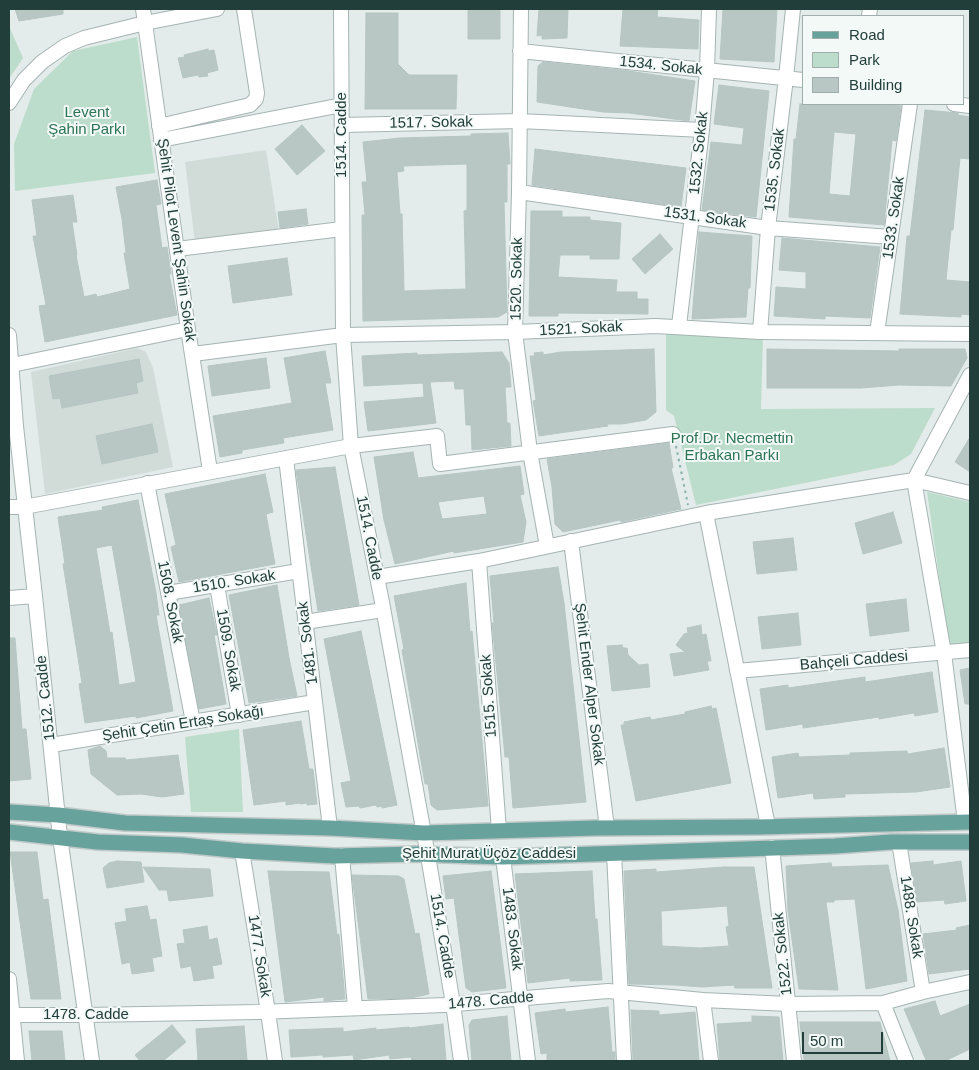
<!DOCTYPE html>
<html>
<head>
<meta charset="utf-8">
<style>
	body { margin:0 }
	#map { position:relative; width:979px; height:1070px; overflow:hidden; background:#e3ecea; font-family:Arial,sans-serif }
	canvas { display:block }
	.frame { position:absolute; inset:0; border:10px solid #223e3b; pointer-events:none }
	.legend { position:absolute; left:802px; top:15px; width:162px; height:90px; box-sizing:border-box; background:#f3f9f7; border:1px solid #9faeac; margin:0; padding:6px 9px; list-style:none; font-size:15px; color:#223e3b }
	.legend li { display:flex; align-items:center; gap:10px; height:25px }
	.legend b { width:25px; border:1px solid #9faeac }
	.scale { position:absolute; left:802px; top:1032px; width:81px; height:22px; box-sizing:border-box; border:2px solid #223e3b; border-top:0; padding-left:6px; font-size:15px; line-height:18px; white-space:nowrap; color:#223e3b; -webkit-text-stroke:4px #f3f9f7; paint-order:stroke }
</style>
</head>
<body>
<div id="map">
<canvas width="979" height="1070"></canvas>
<div class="frame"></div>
<ul class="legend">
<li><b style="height:6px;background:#67a29d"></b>Road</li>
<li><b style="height:14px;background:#bcddcb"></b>Park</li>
<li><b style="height:14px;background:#b8c7c3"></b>Building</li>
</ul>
<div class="scale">50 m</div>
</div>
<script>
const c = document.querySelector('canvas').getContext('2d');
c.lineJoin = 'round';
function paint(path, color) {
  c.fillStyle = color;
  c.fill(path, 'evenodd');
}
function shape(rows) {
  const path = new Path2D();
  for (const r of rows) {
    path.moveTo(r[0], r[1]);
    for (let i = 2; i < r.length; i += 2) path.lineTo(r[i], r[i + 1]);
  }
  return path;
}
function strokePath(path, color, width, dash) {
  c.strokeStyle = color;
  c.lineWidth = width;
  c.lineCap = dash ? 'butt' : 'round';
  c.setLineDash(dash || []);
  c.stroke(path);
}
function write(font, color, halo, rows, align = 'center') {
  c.font = font + ' Arial,sans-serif';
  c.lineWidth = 4;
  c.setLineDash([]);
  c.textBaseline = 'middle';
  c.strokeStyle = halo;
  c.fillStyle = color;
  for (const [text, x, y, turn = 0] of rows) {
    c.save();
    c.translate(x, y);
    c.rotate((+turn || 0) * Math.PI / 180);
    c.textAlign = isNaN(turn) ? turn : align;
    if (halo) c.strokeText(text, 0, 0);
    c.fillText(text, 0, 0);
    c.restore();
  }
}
paint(shape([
	[266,150,279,231,195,243,185,162],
	[137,348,146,352,153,368,173,467,45,494,31,372]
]), '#d1dcd9');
paint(shape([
	[9,26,23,58,9,79],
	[137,37,155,173,15,191,14,144,34,89,73,51],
	[666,334,763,336,761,409,935,408,911,454,894,465,696,505,674,416,666,410],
	[927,492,970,502,970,644,949,646],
	[239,729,243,812,191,812,185,737]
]), '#bcddcb');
const building = shape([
	[15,9,63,9,63,14,19,21,15,9],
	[468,9,500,9,500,39,468,39,468,9],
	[539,9,568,9,567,38,542,39,542,35,537,36,539,9],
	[623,9,658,9,657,17,699,20,698,49,620,46,623,9],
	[723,9,777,9,774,62,720,59,723,9],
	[366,13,398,13,398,64,409,75,457,75,456,109,365,109,366,13],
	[208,49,208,51,214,50,218,70,207,73,208,76,199,77,198,75,183,78,178,58,185,57,184,55,208,49],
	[543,62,629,71,695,81,689,121,629,113,603,112,537,102,538,66,543,62],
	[719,85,769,91,756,217,702,210,711,142,742,145,744,128,714,124,719,85],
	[800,104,873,104,901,106,896,141,892,140,884,225,789,217,794,139,796,139,800,104],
	[834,132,856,134,850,196,829,194,834,132],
	[925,110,958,113,958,115,970,117,970,159,960,158,955,208,953,230,951,230,946,280,970,282,970,315,961,314,961,317,900,314,907,236,910,236,925,110],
	[302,125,325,151,297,175,275,149,302,125],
	[508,133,510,164,507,164,507,202,504,202,507,312,498,317,363,321,362,215,365,215,362,182,367,182,363,142,400,138,471,136,471,134,508,133],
	[467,164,467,210,464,211,466,289,404,291,402,214,400,214,397,172,404,171,403,166,467,164],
	[535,149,686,168,681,207,532,185,535,149],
	[157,180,161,204,156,205,162,248,167,247,171,274,169,274,177,315,45,342,39,306,46,305,33,236,37,236,32,200,73,195,77,222,72,222,77,255,76,255,84,297,96,294,97,297,130,289,124,253,126,253,122,219,116,187,157,180],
	[306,209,308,224,280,228,278,212,306,209],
	[531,211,562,211,562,217,590,217,590,220,621,223,619,259,590,259,590,255,560,255,558,277,617,280,616,292,637,292,637,299,648,299,648,314,558,313,558,316,529,316,531,211],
	[699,232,752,236,750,288,748,288,746,317,692,319,699,232],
	[660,234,673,249,645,274,632,259,660,234],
	[782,238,880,247,870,318,825,316,825,319,774,316,776,287,806,289,806,272,779,270,782,238],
	[287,258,292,295,233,303,228,266,287,258],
	[654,349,656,412,646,420,622,424,607,424,608,426,539,436,533,401,536,400,530,356,535,356,534,353,543,352,543,355,561,352,654,349],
	[767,349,899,351,899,349,965,349,967,358,951,386,899,385,861,388,767,388,767,349],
	[325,351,331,383,325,383,333,430,283,438,284,443,242,450,242,453,220,457,213,416,292,403,284,358,325,351],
	[502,352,509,363,511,387,505,387,507,423,510,423,511,446,472,450,471,425,466,425,464,389,455,389,454,381,430,382,436,423,368,431,364,402,424,397,423,383,364,386,362,356,417,353,417,355,502,352],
	[266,358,270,388,212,396,208,366,266,358],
	[139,359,143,381,136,383,138,393,62,408,60,398,53,399,49,376,139,359],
	[152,424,158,452,102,464,96,436,152,424],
	[970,437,970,472,955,462,970,437],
	[669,443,673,468,671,468,681,509,635,519,621,522,620,520,563,532,555,524,552,487,547,459,669,443],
	[413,452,418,478,520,466,524,494,520,495,526,522,523,542,454,553,454,551,395,564,384,520,374,457,413,452],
	[484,496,487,514,442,519,438,502,484,496],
	[335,467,359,605,318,611,296,470,335,467],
	[265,474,273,512,266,514,275,564,179,582,171,547,176,545,165,494,265,474],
	[138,500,156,593,159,615,156,615,173,711,136,718,136,716,85,723,79,684,82,683,63,564,65,564,58,517,103,510,102,507,138,500],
	[112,545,136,682,119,685,112,632,110,633,96,548,112,545],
	[893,512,902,543,863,554,855,523,893,512],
	[793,538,797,570,757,574,753,542,793,538],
	[558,567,564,603,586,802,513,808,509,757,505,757,493,632,492,623,494,623,490,576,558,567],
	[466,583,470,632,472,631,488,806,437,810,431,805,428,784,425,784,402,650,404,649,394,596,466,583],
	[277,585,289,658,297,696,249,703,229,595,277,585],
	[209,598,217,635,214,635,226,704,199,709,179,605,209,598],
	[906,599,909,631,870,636,866,604,906,599],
	[798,613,801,645,762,649,758,617,798,613],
	[701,625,702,635,706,634,711,661,707,661,709,670,674,676,670,654,685,652,676,645,684,634,688,633,687,628,701,625],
	[361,631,397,805,382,808,382,806,377,807,376,805,360,808,359,806,346,807,341,783,351,781,324,639,361,631],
	[9,638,15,638,22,729,26,729,31,779,9,781,9,638],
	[622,645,623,648,627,648,628,655,639,665,648,664,650,687,612,691,607,646,622,645],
	[970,668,970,704,965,704,960,670,970,668],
	[932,672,938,712,915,716,914,713,879,719,879,717,803,728,803,724,766,730,760,689,788,685,788,688,865,677,865,682,932,672],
	[711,706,712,709,716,708,731,783,636,801,621,725,624,725,624,722,650,717,651,720,685,714,685,712,711,706],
	[301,721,309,769,313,769,317,804,307,805,307,803,300,804,300,803,286,805,286,801,254,805,243,730,301,721],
	[100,746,106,751,107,758,125,758,126,760,178,755,184,794,162,797,141,794,117,795,91,774,88,750,100,746],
	[944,748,950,787,916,792,845,794,845,797,814,799,813,793,778,798,772,757,798,753,799,757,850,755,850,753,907,751,908,754,944,748],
	[10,852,37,852,43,900,48,899,61,999,31,999,10,852],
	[117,861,141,862,144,882,107,888,103,868,109,863,117,861],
	[933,861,933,865,961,861,966,901,945,904,944,900,917,902,911,863,933,861],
	[831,863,832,867,888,865,898,910,907,981,866,989,855,899,834,900,834,902,826,902,838,990,799,989,788,911,786,866,831,863],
	[143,867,210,869,213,896,169,901,167,890,159,890,143,867],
	[724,867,754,867,772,988,735,988,734,985,702,987,675,985,629,984,624,871,656,869,656,872,724,867],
	[727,906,729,926,726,927,729,946,700,948,662,946,661,911,727,906],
	[268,871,329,872,337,935,339,934,345,999,324,1001,324,997,285,1002,268,871],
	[491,871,506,988,472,992,466,988,454,898,446,899,443,876,491,871],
	[592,871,595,919,597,919,602,980,570,981,570,978,528,983,515,874,592,871],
	[352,875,399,876,404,879,415,934,419,933,429,994,411,998,368,999,352,875],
	[147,906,150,920,156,919,162,956,152,958,154,971,132,974,130,962,122,964,115,923,127,921,125,909,147,906],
	[970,925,970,969,929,974,923,934,957,930,956,928,970,925],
	[207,926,209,940,217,938,222,964,212,966,214,978,194,981,191,966,181,968,177,944,185,943,183,930,207,926],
	[935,1001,940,1016,970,1004,970,1049,945,1061,926,1060,904,1009,935,1001],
	[608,1007,612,1052,615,1052,615,1061,547,1061,547,1053,541,1054,535,1013,565,1009,566,1012,608,1007],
	[631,1010,659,1011,659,1015,695,1012,699,1061,633,1061,631,1010],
	[507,1016,511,1061,472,1061,469,1025,472,1020,507,1016],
	[752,1016,779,1017,783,1061,720,1061,717,1024,752,1022,752,1016],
	[800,1022,880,1022,890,1061,804,1060,800,1022],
	[443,1024,446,1061,412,1061,411,1057,390,1059,389,1055,354,1060,353,1055,323,1057,323,1055,291,1057,289,1030,343,1028,343,1032,376,1028,376,1030,409,1027,409,1028,443,1024],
	[172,1025,186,1042,163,1061,140,1061,135,1055,172,1025],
	[244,1026,247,1060,198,1061,196,1029,244,1026],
	[29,1031,62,1031,65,1061,32,1061,29,1031]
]);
paint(building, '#b8c7c3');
strokePath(building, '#b5c6c2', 1);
const minor = shape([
	[143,9,188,329,210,471],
	[341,9,343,335,351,446,382,602,428,856,453,1004,461,1061],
	[521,9,519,192,515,332,530,452,547,546],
	[869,16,870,9],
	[520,51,803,80],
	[9,103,24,80,42,62,65,46,84,38,145,23,217,9],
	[954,104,970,106],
	[342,125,520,121,702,130],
	[159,126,250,105,256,99,257,93,244,9],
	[161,140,342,105],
	[519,192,768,228,891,237],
	[177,249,342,229],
	[679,326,702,130,707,70,709,9],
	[760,332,768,228,786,78,793,9],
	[877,333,910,104],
	[9,335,16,426,35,596,60,837,92,1061],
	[193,354,343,335,515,332,656,326,760,332,970,334],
	[12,365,188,329],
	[286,458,330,828],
	[147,483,193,722],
	[9,507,24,507,351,446,437,436,440,464,673,434],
	[706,513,768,826],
	[571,541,607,828],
	[479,561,499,831],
	[377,577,479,561,706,513,914,480,970,493],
	[217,585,239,715],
	[168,593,299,571],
	[9,598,35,596],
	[305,622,383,610],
	[737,671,970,650],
	[51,745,315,702],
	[965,822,944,653,914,480,970,375],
	[899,842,923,992],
	[772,847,794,1061],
	[242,851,268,1012,275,1061],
	[614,853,624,1061],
	[342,855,355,1008],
	[503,857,528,1061],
	[9,979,17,1061],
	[703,1000,711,1061],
	[883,1003,906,1061],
	[9,1015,86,1015,259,1012,444,1005,608,991,703,1000,788,1004,883,1003,923,992,970,982]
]);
const major = shape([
	[9,812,58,815,125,823,330,828,424,833,595,828,759,827,970,822],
	[9,832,98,842,182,845,242,851,335,856,417,854,503,857,835,846,891,842,970,842]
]);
strokePath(minor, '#a5b4b2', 16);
strokePath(major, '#c1c9c8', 18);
strokePath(shape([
	[676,446,688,505]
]), '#83b0aa', 2, [2.5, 4]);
strokePath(minor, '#fff', 14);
strokePath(major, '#67a29d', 15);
write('15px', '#223e3b', '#f3f9f7', [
	["1534. Sokak",661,66,6],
	["1517. Sokak",431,123,-1],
	["1514. Cadde",342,135,-90],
	["1532. Sokak",699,153,-84],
	["1535. Sokak",775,170,-83],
	["1531. Sokak",705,218,8],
	["1533. Sokak",894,218,-82],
	["Şehit Pilot Levent Şahin Sokak",176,240,82],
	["1520. Sokak",517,279,-89],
	["1521. Sokak",581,329,-3],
	["1514. Cadde",369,538,79],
	["1510. Sokak",234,582,-9],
	["1508. Sokak",170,602,79],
	["1481. Sokak",308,643,-97],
	["1509. Sokak",228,650,80],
	["Bahçeli Caddesi",854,661,-5],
	["Şehit Ender Alper Sokak",589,684,83],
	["1515. Sokak",489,696,-94],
	["1512. Cadde",46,698,-96],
	["Şehit Çetin Ertaş Sokağı",183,724,-9],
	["Şehit Murat Üçöz Caddesi",489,854],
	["1488. Sokak",911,917,81],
	["1483. Sokak",512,929,83],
	["1514. Cadde",442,936,80],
	["1522. Sokak",783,954,-96],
	["1477. Sokak",259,956,81],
	["1478. Cadde",491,1001,-5],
	["1478. Cadde",86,1015]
]);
write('15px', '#2d7455', '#f3f9f7', [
	["Levent",87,113],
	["Şahin Parkı",87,130],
	["Prof.Dr. Necmettin",732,439],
	["Erbakan Parkı",732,456]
]);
</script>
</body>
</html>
